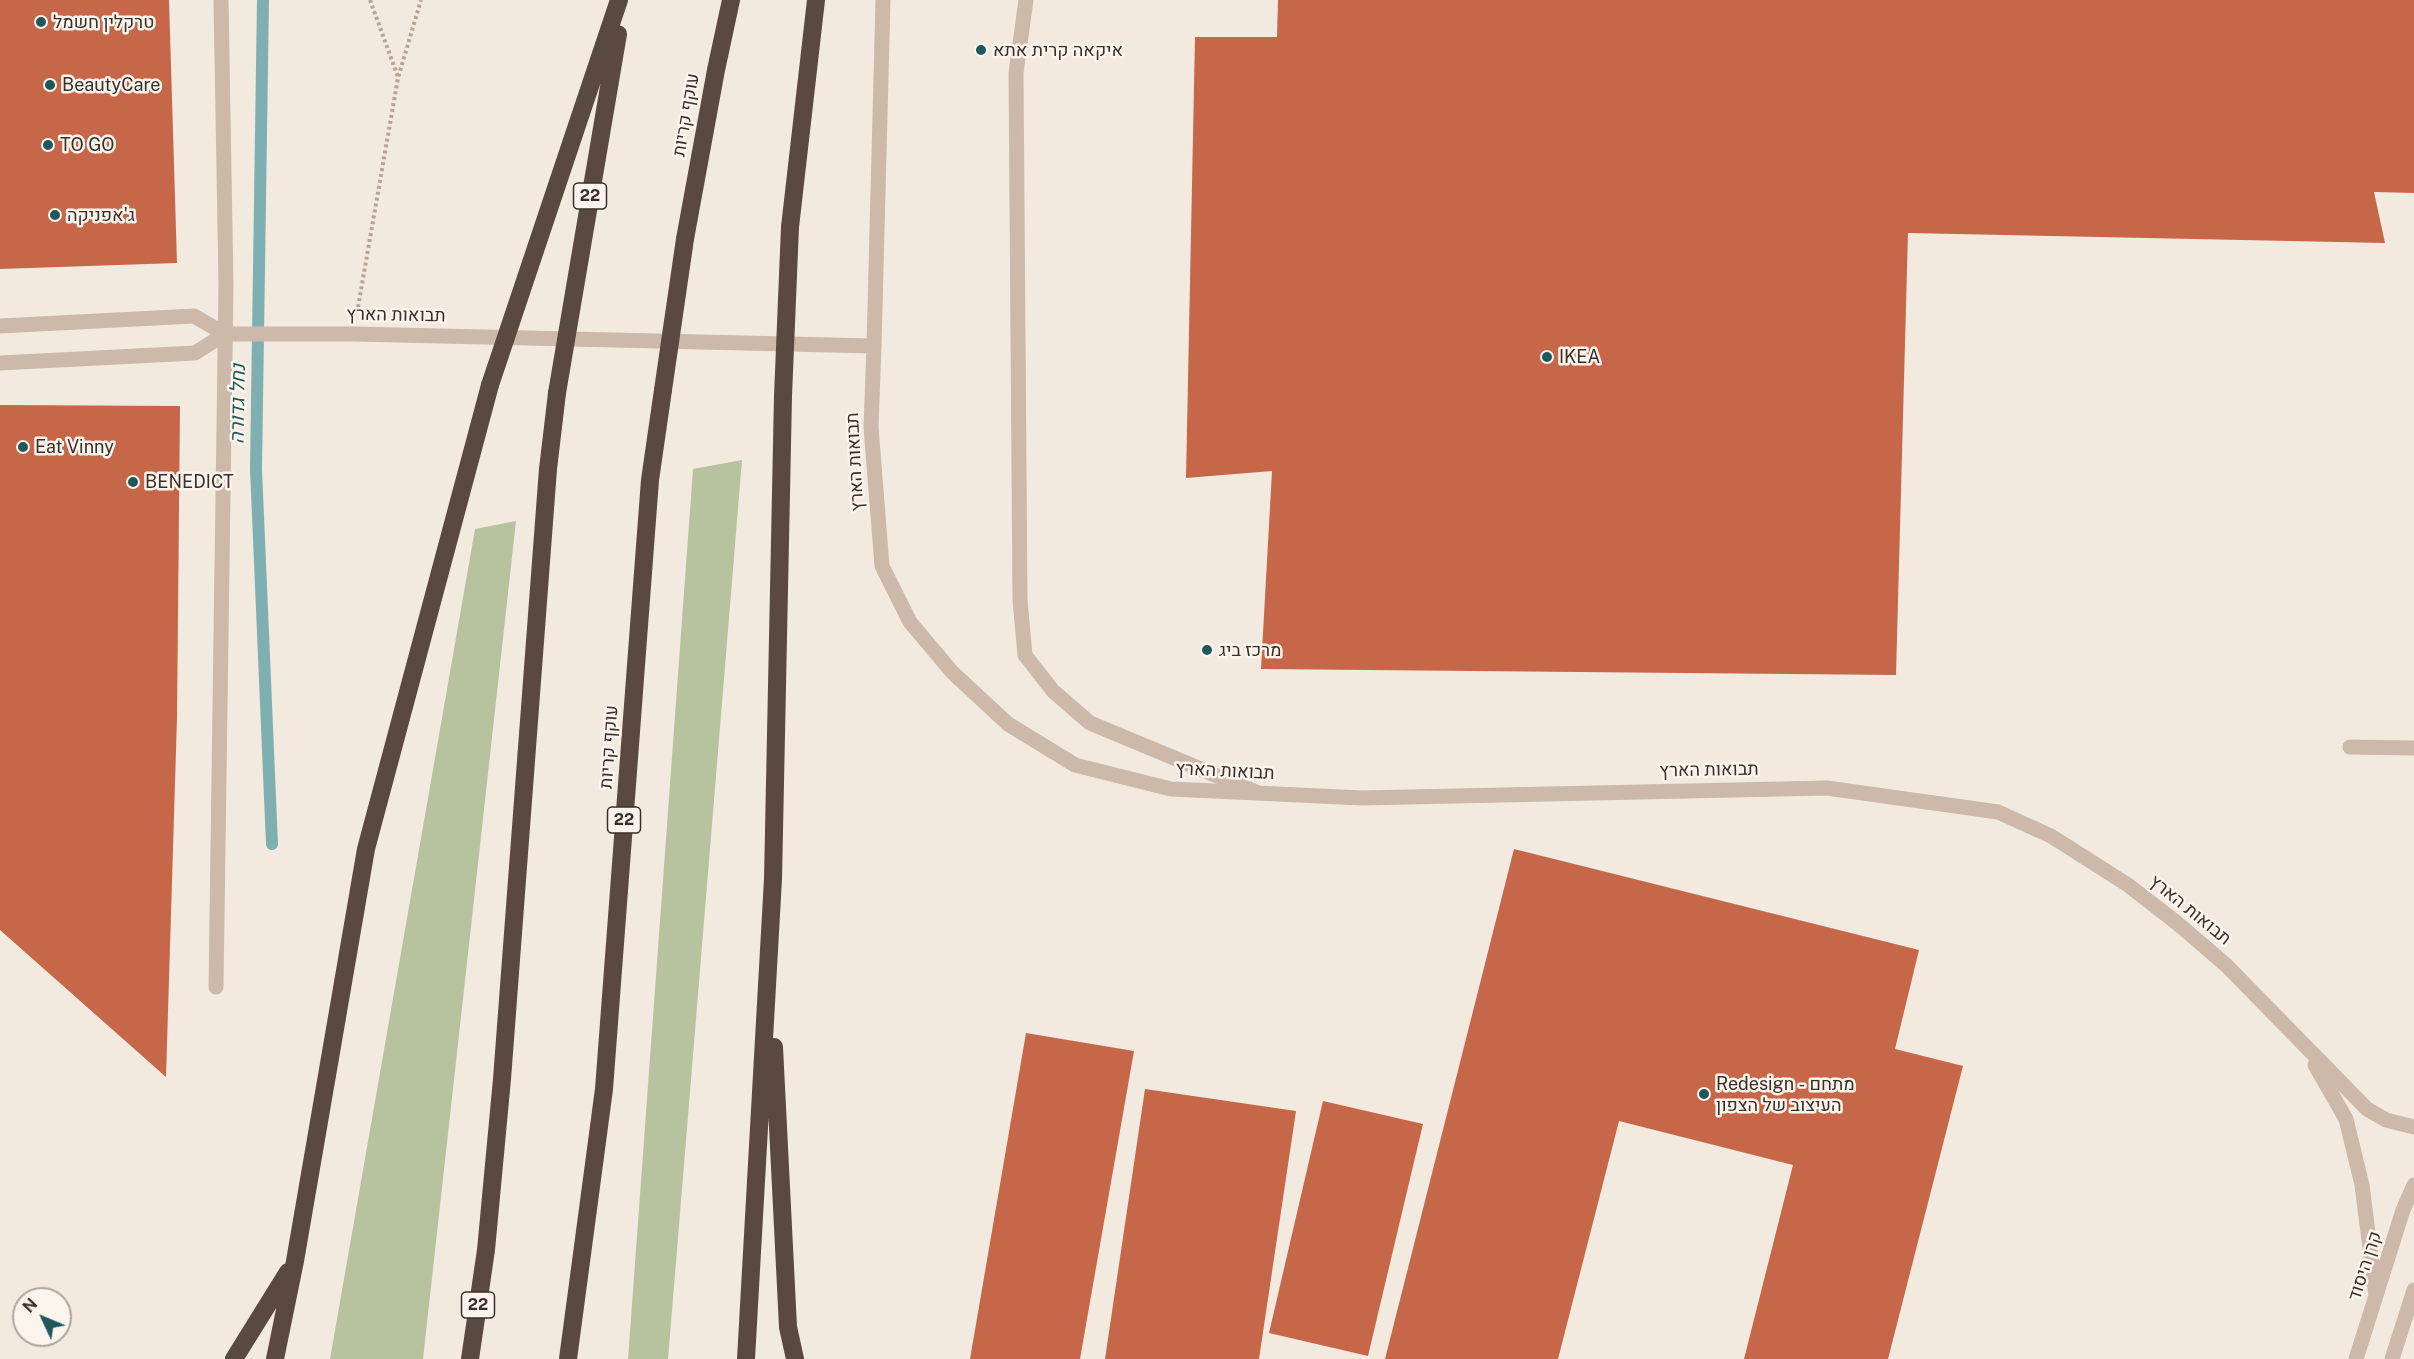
<!DOCTYPE html>
<html>
<head>
<meta charset="utf-8">
<style>
	body { margin:0 }
	#map { position:relative; width:2414px; height:1359px; overflow:hidden; background:#f3eadf; font-family:"Public Sans",sans-serif }
	canvas { display:block }
	.north { position:absolute; left:12px; top:1287px; width:60px; height:60px; box-sizing:border-box; background:#faf4ec; border:2px solid #ada59e; border-radius:50%; rotate:314deg; font-size:16px; font-weight:700; line-height:24px; text-align:center; color:#392f2a }
	.north::after { content:''; display:block; margin:auto; width:21px; height:27px; background:#1f585c; clip-path:polygon(50% 0,100% 100%,50% 72%,0 100%) }
</style>
</head>
<body>
<div id="map">
<canvas width="2414" height="1359"></canvas>
<div class="north">N</div>
</div>
<script>
const c = document.querySelector('canvas').getContext('2d');
c.lineJoin = 'round';
function paint(path, color) {
  c.fillStyle = color;
  c.fill(path, 'evenodd');
}
function shape(rows) {
  const path = new Path2D();
  for (const r of rows) {
    path.moveTo(r[0], r[1]);
    for (let i = 2; i < r.length; i += 2) path.lineTo(r[i], r[i + 1]);
  }
  return path;
}
function strokePath(path, color, width, dash) {
  c.strokeStyle = color;
  c.lineWidth = width;
  c.lineCap = dash ? 'butt' : 'round';
  c.setLineDash(dash || []);
  c.stroke(path);
}
function write(font, color, halo, rows, align = 'center') {
  c.font = font + ' "Public Sans",Heebo,sans-serif';
  c.lineWidth = 5;
  c.setLineDash([]);
  c.textBaseline = 'middle';
  c.strokeStyle = halo;
  c.fillStyle = color;
  for (const [text, x, y, turn = 0] of rows) {
    c.save();
    c.translate(x, y);
    c.rotate((+turn || 0) * Math.PI / 180);
    c.textAlign = isNaN(turn) ? turn : align;
    if (halo) c.strokeText(text, 0, 0);
    c.fillText(text, 0, 0);
    c.restore();
  }
}
paint(shape([
	[742,460,668,1359,628,1359,693,469],
	[516,521,423,1359,330,1359,475,529]
]), '#b7c39e');
strokePath(shape([
	[263,0,256,469,272,844]
]), '#7eafb1', 12);
paint(shape([
	[0,0,169,0,177,263,0,269],
	[1278,0,2414,0,2414,193,2374,192,2385,243,1908,233,1896,675,1261,669,1272,471,1186,478,1195,37,1277,37],
	[0,405,180,406,177,718,166,1077,0,930],
	[1514,849,1919,950,1895,1049,1963,1066,1888,1359,1744,1359,1793,1165,1619,1121,1558,1359,1385,1359],
	[1026,1033,1134,1051,1080,1359,970,1359],
	[1145,1089,1296,1111,1259,1359,1105,1359],
	[1323,1101,1423,1124,1368,1356,1269,1333]
]), '#c7674a');
strokePath(shape([
	[370,0,398,77],
	[358,307,398,78,421,0]
]), '#b8a395', 4, [3, 3]);
strokePath(shape([
	[1026,0,1016,73,1020,600,1025,655,1053,691,1090,723,1256,792],
	[874,346,883,0],
	[2350,747,2414,748],
	[216,987,226,285,221,0]
]), '#ccb9aa', 15);
strokePath(shape([
	[0,326,194,316,225,334],
	[0,363,195,353,225,334,354,334,874,346,871,427,882,566,910,622,952,672,1008,724,1075,765,1171,789,1362,798,1827,788,1998,812,2051,836,2128,885,2177,923,2226,965,2367,1109,2386,1120,2414,1127],
	[2315,1065,2346,1119,2362,1185,2376,1296],
	[2356,1359,2403,1210,2414,1185],
	[2392,1359,2414,1290]
]), '#ccb9aa', 15);
strokePath(shape([
	[790,227,816,0],
	[685,239,716,70,731,0],
	[774,1047,788,1327,795,1359],
	[234,1359,288,1272],
	[275,1359,295,1261,366,849,490,385],
	[470,1359,486,1250,502,1079,548,469,557,393],
	[568,1359,604,1089,650,480,663,390],
	[746,1359,773,879,783,396]
]), '#5a4941', 18);
strokePath(shape([
	[490,385,619,0],
	[663,390,685,239],
	[557,393,618,34],
	[783,396,790,227]
]), '#5a4941', 18);
for (const [x, y, r, color] of [
	[41,22,6,"#1f585c"],
	[981,50,6,"#1f585c"],
	[50,85,6,"#1f585c"],
	[48,145,6,"#1f585c"],
	[55,215,6,"#1f585c"],
	[1547,357,6,"#1f585c"],
	[23,447,6,"#1f585c"],
	[133,482,6,"#1f585c"],
	[1207,650,6,"#1f585c"],
	[1704,1094,6,"#1f585c"]
]) {
  const dot = new Path2D();
  dot.arc(x, y, r, 0, 2 * Math.PI);
  c.fillStyle = color;
  c.fill(dot);
  strokePath(dot, '#faf4ec', 2);
}
for (const [x, y, w] of [
	[590,196,33],
	[624,820,33],
	[478,1305,33]
]) {
  const box = new Path2D();
  box.roundRect(x - w / 2, y - 13, w, 26, 4.5);
  c.fillStyle = '#faf4ec';
  c.fill(box);
  strokePath(box, '#392f2a', 1.5);
}
write('bold 16px', '#392f2a', null, [
	["22",590,196],
	["22",624,820],
	["22",478,1305]
]);
write('18px', '#392f2a', '#faf4ec', [
	["טרקלין חשמל",53,22],
	["איקאה קרית אתא",993,50],
	["BeautyCare",62,85],
	["TO GO",60,145],
	["ג'אפניקה",67,215],
	["IKEA",1559,357],
	["Eat Vinny",35,447],
	["BENEDICT",145,482],
	["מרכז ביג",1219,650],
	["Redesign - מתחם",1716,1084],
	["העיצוב של הצפון",1716,1105]
], 'left');
write('18px', '#392f2a', '#faf4ec', [
	["עוקף קריות",686,115,-80],
	["תבואות הארץ",396,315,1],
	["תבואות הארץ",855,462,-93],
	["עוקף קריות",609,747,-86],
	["תבואות הארץ",1709,770,-1],
	["תבואות הארץ",1225,771,3],
	["תבואות הארץ",2190,910,39],
	["קרן היסוד",2365,1266,-72]
]);
write('italic 20px', '#1f585c', '#faf4ec', [
	["נחל גדורה",238,404,-89]
]);
</script>
</body>
</html>
